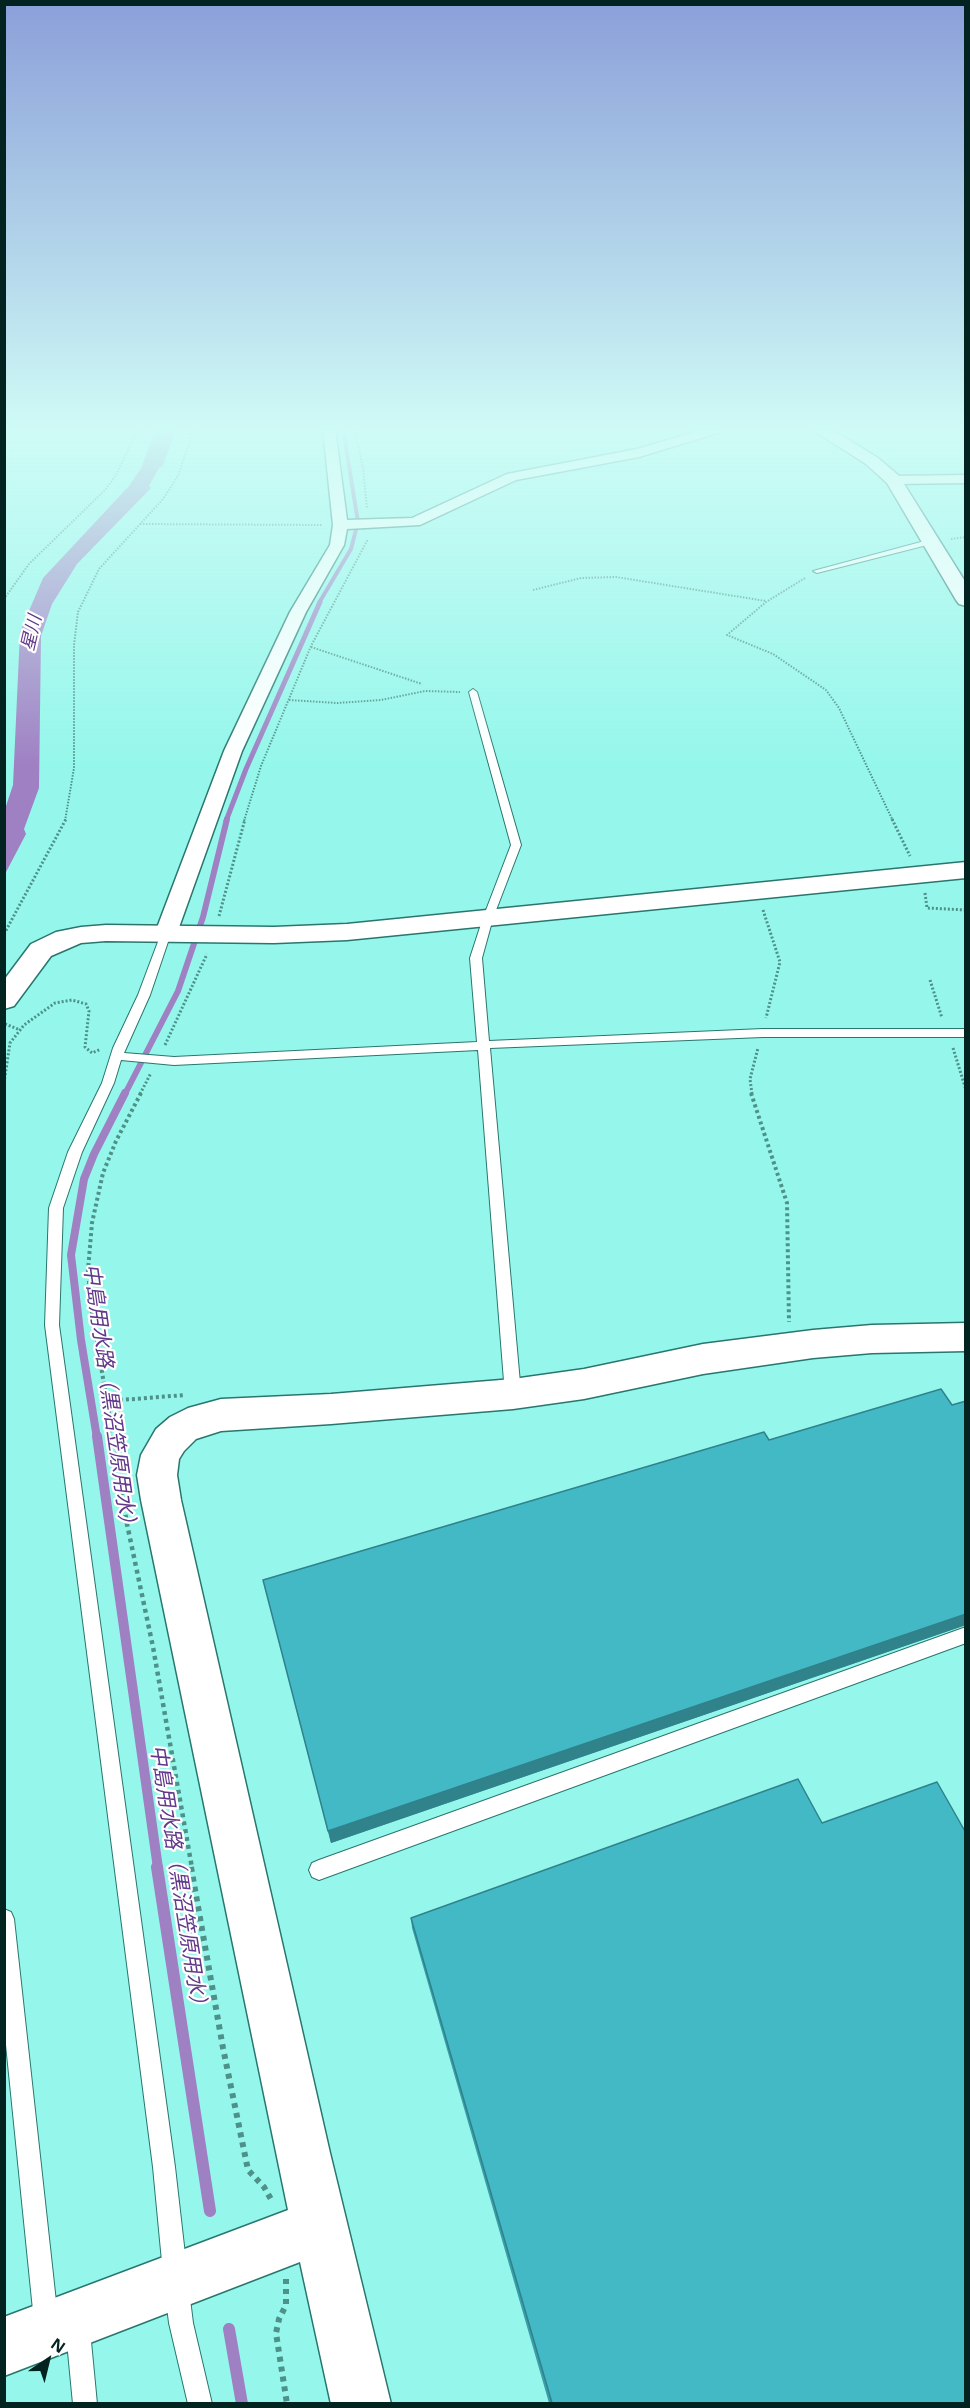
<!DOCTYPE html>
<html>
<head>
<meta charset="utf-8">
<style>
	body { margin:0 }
	#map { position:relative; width:970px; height:2408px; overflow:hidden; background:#95f7eb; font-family:"Noto Sans",sans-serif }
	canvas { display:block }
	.frame { position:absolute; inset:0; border:6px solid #032320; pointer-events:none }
	.north { position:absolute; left:18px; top:2330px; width:60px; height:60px; -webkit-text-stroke:4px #fff; paint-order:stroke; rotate:35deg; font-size:16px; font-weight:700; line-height:24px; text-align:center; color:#032320 }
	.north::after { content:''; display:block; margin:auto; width:21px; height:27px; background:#032320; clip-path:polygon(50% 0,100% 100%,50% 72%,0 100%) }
</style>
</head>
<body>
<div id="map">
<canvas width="970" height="2408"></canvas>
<div class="frame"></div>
<div class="north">N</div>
</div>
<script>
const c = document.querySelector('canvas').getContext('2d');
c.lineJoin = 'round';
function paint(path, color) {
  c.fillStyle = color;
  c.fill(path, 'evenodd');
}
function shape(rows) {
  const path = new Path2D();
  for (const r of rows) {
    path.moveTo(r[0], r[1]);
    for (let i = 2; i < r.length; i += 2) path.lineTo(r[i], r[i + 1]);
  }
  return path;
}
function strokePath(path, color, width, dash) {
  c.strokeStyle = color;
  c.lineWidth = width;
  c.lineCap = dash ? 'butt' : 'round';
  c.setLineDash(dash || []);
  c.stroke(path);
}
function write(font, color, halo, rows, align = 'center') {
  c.font = font + ' "Noto Sans","Noto Sans JP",sans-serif';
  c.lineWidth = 4.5;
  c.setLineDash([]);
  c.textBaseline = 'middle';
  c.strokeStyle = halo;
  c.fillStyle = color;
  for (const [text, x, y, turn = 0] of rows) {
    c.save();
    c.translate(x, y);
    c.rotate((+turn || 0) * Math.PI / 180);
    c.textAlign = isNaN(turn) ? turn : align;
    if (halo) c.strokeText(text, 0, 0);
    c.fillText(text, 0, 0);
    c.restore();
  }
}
paint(shape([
	[156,429,176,429,163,466,159,468,149,486,151,488,77,564,52,604,41,636,39,788,24,829,26,834,5,874,5,809,13,785,20,632,43,578,129,486,141,468]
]), '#9f80c3');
strokePath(shape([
	[319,603,351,549,358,522,343,429]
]), '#9f80c3', 4);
strokePath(shape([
	[226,821,246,769,320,602]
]), '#9f80c3', 5);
strokePath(shape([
	[125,1094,178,991,203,917,227,819]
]), '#9f80c3', 6);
strokePath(shape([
	[97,1438,81,1340,71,1255,84,1179,94,1154,125,1093]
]), '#9f80c3', 8);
strokePath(shape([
	[97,1436,158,1868]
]), '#9f80c3', 10);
strokePath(shape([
	[157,1867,210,2211],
	[229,2329,242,2404]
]), '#9f80c3', 12);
const service = shape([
	[932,539,936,541,935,543,817,573,813,571,932,539],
	[473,689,477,692,521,845,493,918,482,958,489,1041,763,1029,966,1029,966,1037,763,1037,490,1048,521,1394,518,1398,513,1400,508,1398,505,1394,478,1050,174,1065,121,1060,114,1083,82,1152,63,1208,59,1325,175,2167,187,2272,181,2281,185,2283,189,2291,193,2323,212,2404,188,2404,169,2323,165,2291,171,2282,167,2280,163,2272,153,2167,45,1325,49,1208,68,1152,102,1083,113,1048,138,995,162,931,170,931,171,933,150,995,124,1053,174,1057,477,1042,470,958,483,918,511,845,469,692,473,689],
	[966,1627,966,1643,319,1880,312,1877,309,1870,312,1863,319,1860,966,1627],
	[4,1909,11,1912,14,1919,58,2320,54,2328,46,2332,38,2328,34,2320,4,2025,4,1909],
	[78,2319,86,2323,90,2331,97,2404,73,2404,66,2331,70,2323,78,2319]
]);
const minor = shape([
	[323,429,335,429,347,520,412,518,507,474,637,449,705,429,723,429,721,432,639,457,516,480,420,525,347,529,344,545,306,612,242,751,177,933,174,938,166,940,158,938,155,933,224,751,290,612,330,545,333,525,323,429],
	[966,475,966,483,893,484,886,480,893,476,966,475]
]);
const tertiary = shape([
	[814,429,831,429,878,458,899,476,966,583,966,606,959,604,956,600,887,483,866,464,816,432,814,429],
	[966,862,966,878,347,940,274,943,106,941,81,943,51,956,14,1006,4,1009,4,980,31,944,56,932,81,927,106,925,274,927,347,924,966,862],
	[966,1323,966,1351,872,1353,813,1358,703,1374,584,1399,513,1409,331,1424,221,1431,196,1439,184,1451,179,1459,177,1475,181,1500,330,2153,391,2404,331,2404,300,2262,4,2376,4,2317,288,2210,141,1500,137,1475,141,1455,156,1429,170,1417,188,1408,221,1399,331,1394,513,1379,584,1369,703,1344,813,1330,872,1325,966,1323]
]);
strokePath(service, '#29766e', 2);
strokePath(minor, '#29766e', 3);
strokePath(tertiary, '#29766e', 3);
strokePath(shape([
	[355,429,363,468,367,508],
	[140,524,322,525],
	[951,539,966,537],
	[805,578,766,602,727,635,773,654,826,690,839,708,893,821],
	[533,590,581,578,616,577,766,601],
	[4,599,29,564,106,489,116,475,138,429],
	[311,647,422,684],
	[289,700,337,703,381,700,425,691,460,692],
	[65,821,74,768,74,645,78,612,99,569,163,499,178,476,194,429],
	[244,821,261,766,311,646,368,539]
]), '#4e9189', 2, [1.5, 1.5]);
strokePath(shape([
	[892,819,910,856],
	[925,893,927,908,966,910],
	[763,910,780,962,766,1018],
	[219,916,245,819],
	[4,934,66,819],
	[930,980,942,1018],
	[5,1024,20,1030],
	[165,1045,207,954],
	[953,1048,966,1090],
	[4,1083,10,1043,24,1025,55,1003,72,1000,86,1004,89,1011,85,1047,92,1053,101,1049],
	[140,1094,151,1073],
	[752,1094,750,1079,758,1048]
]), '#4e9189', 3, [2, 2]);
strokePath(shape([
	[751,1093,787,1203,789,1322],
	[108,1401,185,1395],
	[113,1438,91,1306,88,1270,92,1223,103,1173,116,1141,141,1093]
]), '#4e9189', 4, [3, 3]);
strokePath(shape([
	[112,1436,127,1524,153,1647,192,1868]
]), '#4e9189', 4.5, [4, 4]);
strokePath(shape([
	[191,1867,223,2048,248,2170,264,2187,272,2201],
	[286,2279,286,2305,279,2319,276,2333,287,2404]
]), '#4e9189', 6, [5, 5]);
paint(service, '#fff');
paint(minor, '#fff');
paint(tertiary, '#fff');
paint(shape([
	[966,1401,966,1625,331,1843,263,1580,769,1440,952,1405],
	[822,1823,966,2403,549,2403,412,1928,411,1918]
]), '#3a9faa');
paint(shape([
	[966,1614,966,1625,331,1843,328,1831]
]), '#30828b');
const building = shape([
	[941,1389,952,1405,966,1401,966,1614,328,1831,263,1580,764,1432,769,1440,941,1389],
	[798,1779,822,1823,937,1782,966,1833,966,2403,552,2403,411,1918,798,1779]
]);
paint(building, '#44b9c6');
strokePath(building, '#30828b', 1.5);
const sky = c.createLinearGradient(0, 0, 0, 766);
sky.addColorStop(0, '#8b9fd9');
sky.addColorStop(0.56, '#cffbf6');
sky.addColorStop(1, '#cffbf600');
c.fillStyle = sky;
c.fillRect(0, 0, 970, 766);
write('italic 18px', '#62388a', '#fff', [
	["星川",32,633,-77]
]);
write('italic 21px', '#62388a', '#fff', [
	["中島用水路（黒沼笠原用水）",109,1399,82],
	["中島用水路（黒沼笠原用水）",178,1880,81]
]);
</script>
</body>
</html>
